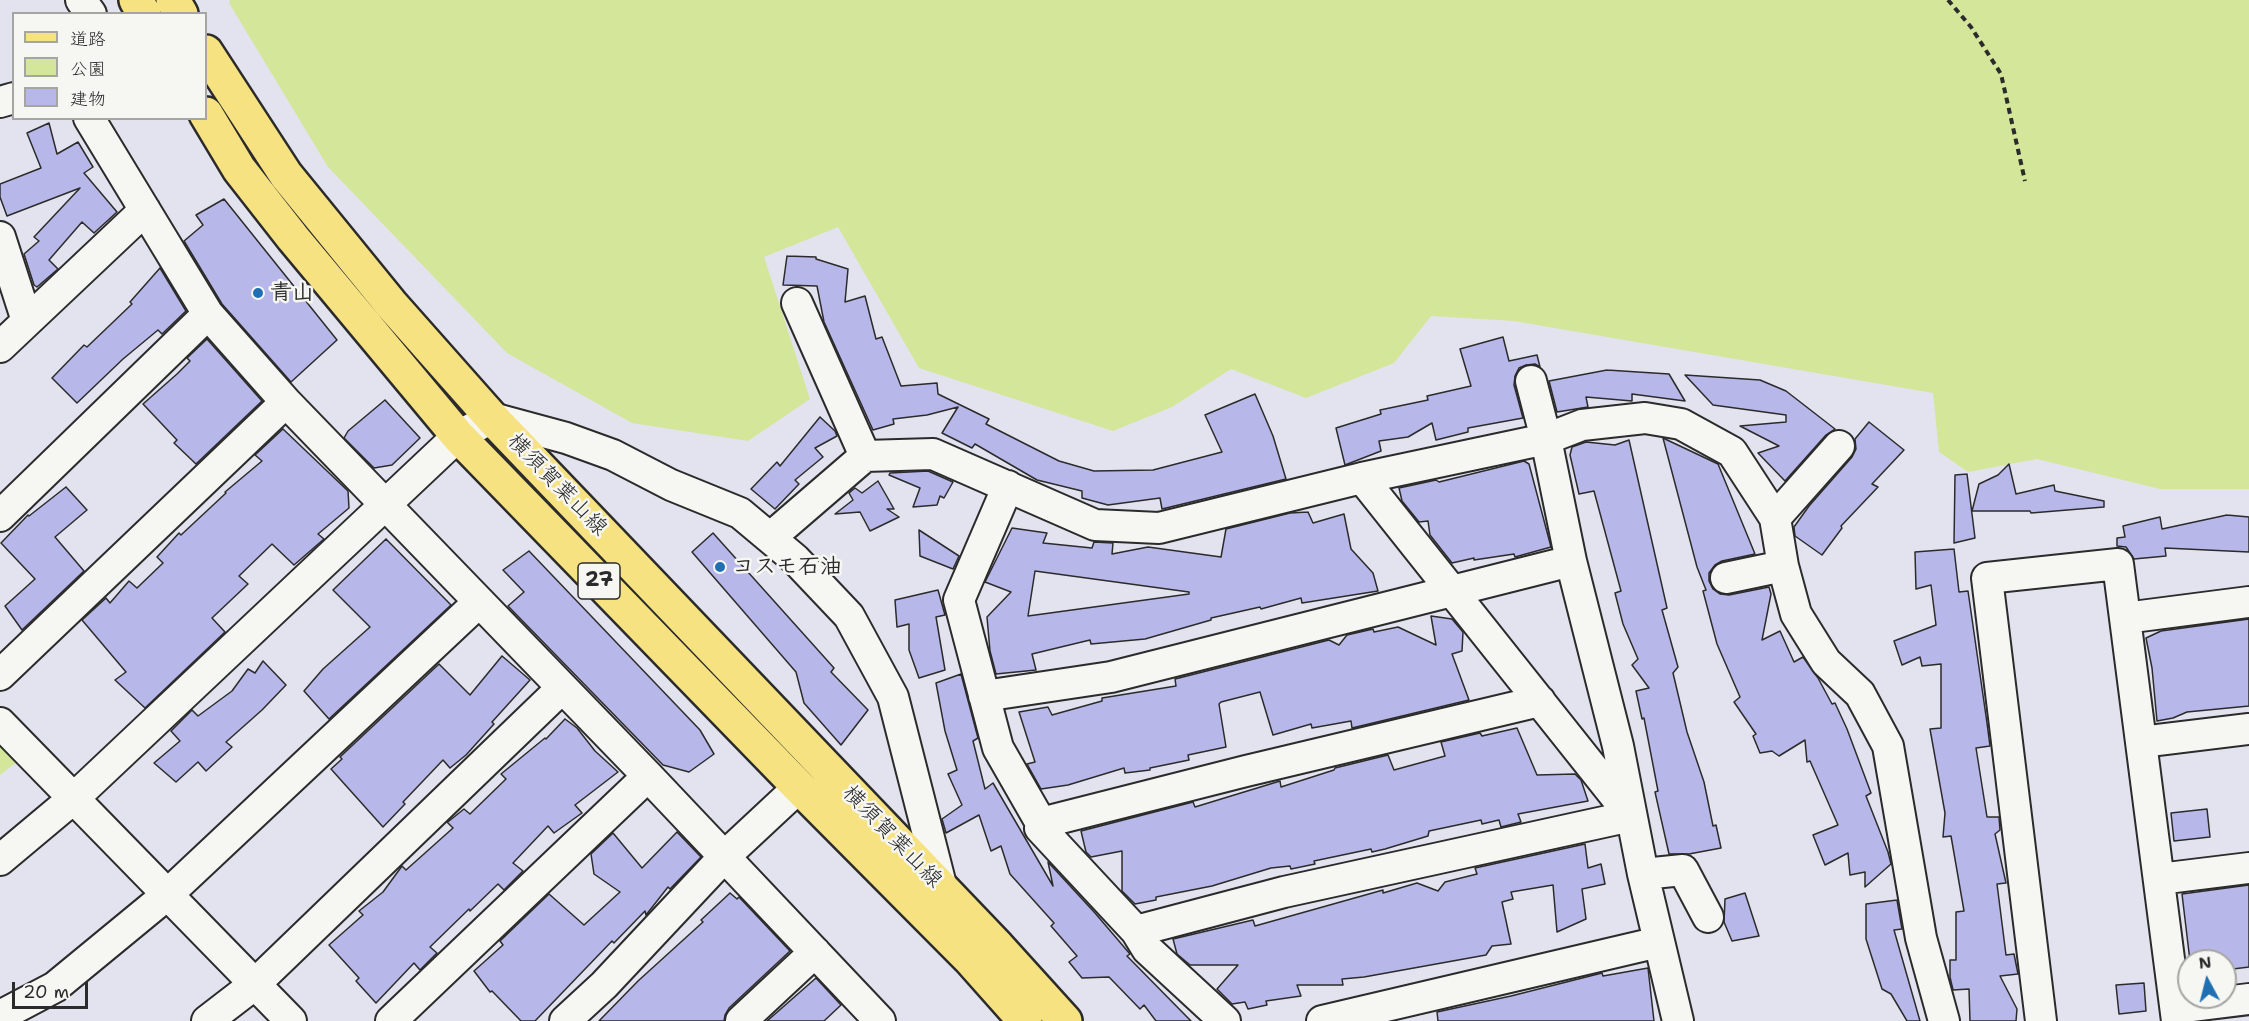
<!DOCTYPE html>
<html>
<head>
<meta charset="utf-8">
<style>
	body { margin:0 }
	#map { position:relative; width:2249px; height:1021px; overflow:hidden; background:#e3e3ef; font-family:"Shantell Sans","Klee One",sans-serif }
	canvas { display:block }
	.legend { position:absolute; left:12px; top:12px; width:195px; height:108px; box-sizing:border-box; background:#f6f6f2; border:2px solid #a5a5a2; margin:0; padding:8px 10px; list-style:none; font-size:18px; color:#2b2b2b }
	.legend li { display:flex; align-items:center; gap:12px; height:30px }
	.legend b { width:30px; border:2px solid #a5a5a2 }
	.north { position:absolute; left:2177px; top:949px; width:60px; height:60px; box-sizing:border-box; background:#f6f6f2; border:2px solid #a5a5a2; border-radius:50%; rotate:353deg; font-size:16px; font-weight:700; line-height:24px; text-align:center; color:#2b2b2b }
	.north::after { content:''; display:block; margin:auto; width:21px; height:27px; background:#1f6fb2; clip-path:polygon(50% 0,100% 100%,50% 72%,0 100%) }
	.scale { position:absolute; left:12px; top:982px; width:76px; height:27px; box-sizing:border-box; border:3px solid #2b2b2b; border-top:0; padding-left:8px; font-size:18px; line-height:21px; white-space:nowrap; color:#2b2b2b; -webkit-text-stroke:4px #f6f6f2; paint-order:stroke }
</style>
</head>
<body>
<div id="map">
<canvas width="2249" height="1021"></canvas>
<ul class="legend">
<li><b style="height:8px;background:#f7e281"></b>道路</li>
<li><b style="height:16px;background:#d4e699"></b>公園</li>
<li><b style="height:16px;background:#b8b7e9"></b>建物</li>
</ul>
<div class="north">N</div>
<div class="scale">20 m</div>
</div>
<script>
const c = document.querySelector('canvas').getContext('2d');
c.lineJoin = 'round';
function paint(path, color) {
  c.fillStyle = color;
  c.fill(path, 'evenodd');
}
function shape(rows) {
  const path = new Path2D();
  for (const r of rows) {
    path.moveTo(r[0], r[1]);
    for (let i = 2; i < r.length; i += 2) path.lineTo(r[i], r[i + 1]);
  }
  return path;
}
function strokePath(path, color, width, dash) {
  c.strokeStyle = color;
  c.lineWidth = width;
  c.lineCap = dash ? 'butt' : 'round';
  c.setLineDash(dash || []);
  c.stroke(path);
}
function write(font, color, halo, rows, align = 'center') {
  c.font = font + ' "Shantell Sans","Klee One",sans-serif';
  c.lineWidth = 5;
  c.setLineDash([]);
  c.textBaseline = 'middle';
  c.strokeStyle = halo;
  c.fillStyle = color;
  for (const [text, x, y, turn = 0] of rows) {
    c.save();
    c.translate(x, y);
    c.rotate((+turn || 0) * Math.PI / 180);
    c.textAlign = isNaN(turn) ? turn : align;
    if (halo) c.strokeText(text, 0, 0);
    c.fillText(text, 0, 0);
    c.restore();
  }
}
paint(shape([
	[230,0,2249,0,2249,489,2160,489,2037,459,1968,472,1939,452,1933,393,1514,321,1431,316,1394,363,1306,398,1231,369,1172,407,1113,431,919,368,838,227,764,257,810,399,748,441,632,423,507,353,328,167,229,3],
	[0,736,22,758,0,775]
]), '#d4e699');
const building = shape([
	[49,123,57,154,78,142,93,167,84,173,117,212,94,233,82,222,49,260,58,269,37,287,34,285,24,254,39,241,34,237,80,188,7,216,0,197,0,184,41,168,27,133,49,123],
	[224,199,337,340,291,382,222,304,184,241,203,225,196,215,224,199],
	[787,256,816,257,816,259,848,269,845,302,865,296,876,339,882,337,901,386,937,383,938,394,989,419,986,424,1059,461,1094,471,1153,470,1222,452,1205,415,1255,394,1273,436,1286,479,1162,509,1160,498,1108,505,1082,498,1082,491,1037,480,975,444,972,448,942,433,958,407,927,415,893,419,894,424,873,430,824,322,817,286,783,285,787,256],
	[160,268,186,311,162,334,158,330,123,359,77,403,52,378,84,345,87,347,132,304,130,302,160,268],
	[1503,337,1509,361,1537,355,1540,367,1535,364,1526,365,1519,368,1515,376,1514,385,1523,418,1468,428,1468,432,1436,440,1432,423,1408,437,1379,441,1381,451,1345,465,1336,428,1381,414,1380,410,1428,400,1427,396,1471,386,1460,349,1503,337],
	[207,339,262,401,196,464,174,443,177,440,143,404,177,374,190,361,187,358,207,339],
	[1607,370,1669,374,1685,401,1632,394,1632,401,1586,397,1588,407,1557,412,1549,381,1607,370],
	[1685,375,1760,380,1786,391,1835,429,1826,435,1785,481,1758,453,1779,446,1740,426,1786,422,1786,415,1713,405,1685,375],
	[385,400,420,438,392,465,374,468,344,438,348,431,385,400],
	[820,417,835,431,837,436,815,448,823,457,795,480,799,484,775,509,751,489,777,462,780,466,820,417],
	[1869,422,1904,450,1872,484,1878,487,1841,526,1842,528,1822,555,1795,536,1794,527,1809,506,1852,457,1856,449,1855,439,1869,422],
	[283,429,348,491,349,508,318,534,324,539,294,565,272,544,239,576,248,584,212,618,225,632,145,708,115,680,126,672,82,620,106,598,110,603,129,581,137,588,163,563,157,557,179,533,181,535,226,493,225,492,262,461,255,455,283,429],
	[1663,438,1718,464,1755,554,1722,561,1715,565,1709,573,1709,581,1713,589,1720,594,1729,595,1769,587,1771,594,1762,640,1780,631,1794,662,1803,657,1818,678,1832,704,1835,703,1847,729,1871,793,1866,796,1888,852,1891,864,1865,887,1865,872,1850,875,1848,853,1825,865,1813,835,1838,825,1810,761,1807,762,1805,740,1779,756,1772,751,1760,753,1753,736,1756,734,1734,702,1740,697,1717,644,1703,591,1706,590,1697,567,1663,438],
	[1629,440,1667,608,1662,610,1678,667,1673,673,1687,732,1704,782,1713,826,1716,825,1721,848,1689,854,1669,854,1655,792,1658,791,1644,718,1642,719,1636,691,1649,688,1632,665,1638,659,1623,624,1615,593,1621,591,1594,491,1579,494,1570,455,1572,447,1586,442,1615,445,1629,440],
	[1524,461,1529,464,1551,547,1515,557,1514,554,1474,560,1474,558,1452,563,1430,535,1428,521,1419,522,1402,501,1399,488,1436,480,1439,482,1524,461],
	[2009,464,2016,494,2054,485,2055,491,2104,501,2104,507,2031,513,2030,511,1972,511,1979,484,1998,475,2009,464],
	[928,471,953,482,944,498,940,496,937,505,913,507,920,488,889,475,890,473,928,471],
	[1967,474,1975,538,1954,543,1955,475,1967,474],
	[878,481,894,509,887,509,899,517,870,531,860,512,835,514,853,500,849,493,855,488,862,493,878,481],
	[66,487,87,510,55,537,84,571,22,630,5,606,35,579,1,543,28,515,29,516,66,487],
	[1308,512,1313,523,1344,514,1351,549,1373,573,1378,591,1302,603,1301,598,1261,609,1260,607,1211,618,1211,620,1145,639,1091,644,1090,640,1032,654,1036,670,996,674,990,651,987,617,1011,592,985,582,1012,528,1047,533,1043,543,1092,548,1094,542,1113,543,1112,554,1148,547,1221,557,1226,529,1290,513,1308,512],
	[1035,571,1189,592,1189,594,1028,616,1035,571],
	[2227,515,2249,517,2249,552,2165,548,2166,556,2134,559,2126,547,2117,546,2117,538,2125,537,2123,526,2160,517,2162,529,2227,515],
	[919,530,959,556,953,569,920,556,919,530],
	[713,533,834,668,831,672,868,710,841,745,804,703,796,672,692,552,713,533],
	[386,539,451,605,329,719,304,691,323,669,370,627,333,590,386,539],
	[1954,549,1959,592,1968,591,1987,723,1990,746,1976,748,1987,817,1999,817,2000,830,1995,834,2006,883,1997,884,2006,955,2014,954,2018,974,2000,976,2017,1009,2016,1021,1970,1021,1969,989,1953,990,1950,977,1950,960,1956,960,1956,912,1964,911,1951,836,1943,837,1945,813,1930,729,1941,728,1941,664,1922,666,1920,657,1902,665,1894,641,1936,625,1931,585,1916,589,1915,552,1954,549],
	[529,551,700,730,714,754,689,772,663,765,508,606,524,592,503,570,529,551],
	[938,590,945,615,936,617,945,670,919,678,909,650,909,624,897,627,895,600,938,590],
	[1431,616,1452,619,1463,632,1462,651,1452,654,1469,700,1352,728,1351,721,1312,728,1311,724,1273,735,1260,692,1221,702,1219,704,1226,747,1188,755,1189,760,1150,768,1150,770,1125,773,1124,768,1068,785,1041,789,1027,764,1035,762,1019,712,1048,707,1052,715,1102,701,1102,698,1176,686,1175,679,1329,640,1339,645,1347,635,1373,629,1374,632,1398,627,1436,645,1431,616],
	[2249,619,2249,706,2187,712,2173,718,2157,721,2152,668,2146,638,2161,631,2249,619],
	[502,656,530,680,492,722,494,724,466,755,450,768,443,760,403,802,405,804,383,827,331,769,342,759,340,757,439,664,470,695,502,656],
	[263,661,286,685,262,710,226,742,232,747,206,771,198,762,176,782,154,763,180,741,171,731,192,710,198,716,232,691,248,669,255,673,263,661],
	[961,674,978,738,973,741,985,789,993,783,1053,886,1048,862,1095,913,1130,954,1127,956,1191,1021,1156,1021,1144,1005,1140,1009,1109,977,1082,978,1069,962,1077,956,1051,926,1054,923,1010,874,1001,846,991,851,979,815,946,833,942,819,962,805,948,774,957,770,945,731,936,683,961,674],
	[565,719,577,728,595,751,618,772,575,805,582,813,554,833,548,826,513,863,523,871,504,890,498,884,470,911,469,909,430,947,437,953,420,970,414,963,376,1003,356,981,359,978,329,945,363,915,359,911,383,892,402,866,406,870,453,828,447,822,449,821,464,809,470,814,506,779,501,774,545,738,546,739,565,719],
	[1517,728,1537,775,1575,774,1581,780,1588,801,1518,814,1521,822,1501,827,1499,820,1482,824,1481,820,1429,831,1428,836,1385,849,1372,852,1371,849,1314,861,1315,864,1291,869,1290,866,1271,868,1212,886,1156,897,1156,900,1135,904,1122,891,1122,851,1091,857,1086,852,1081,831,1193,802,1195,807,1280,781,1281,787,1334,770,1335,768,1388,755,1394,770,1445,756,1441,742,1480,733,1482,736,1517,728],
	[2207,809,2210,837,2174,841,2171,813,2207,809],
	[677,832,701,857,670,889,668,887,646,915,645,911,614,943,612,941,535,1021,521,1021,492,991,490,992,474,971,503,945,500,941,549,894,584,925,620,892,594,874,591,854,613,833,642,868,677,832],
	[1585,844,1588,868,1601,864,1605,884,1582,889,1586,919,1557,932,1553,885,1511,892,1513,899,1502,902,1511,944,1492,946,1486,955,1364,977,1342,979,1343,985,1297,985,1301,996,1266,1001,1267,1005,1248,1009,1245,1002,1232,1004,1217,989,1238,965,1190,965,1177,954,1173,939,1253,920,1255,926,1383,890,1383,893,1417,883,1438,891,1445,882,1477,874,1475,868,1585,844],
	[2249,885,2249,967,2225,970,2225,961,2190,961,2182,894,2249,885],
	[730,893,737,899,739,897,790,951,729,1008,725,1015,724,1021,599,1021,638,981,703,922,701,920,730,893],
	[1745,893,1759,936,1732,941,1724,922,1725,899,1745,893],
	[1897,900,1902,929,1894,930,1920,1021,1907,1021,1891,994,1882,989,1866,939,1866,904,1897,900],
	[1648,968,1654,1021,1438,1021,1437,1012,1511,996,1602,973,1603,976,1648,968],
	[816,978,841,1005,824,1021,767,1021,816,978],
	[2144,983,2146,1011,2119,1014,2116,985,2144,983]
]);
paint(building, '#b8b7e9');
strokePath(building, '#2b2b2b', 1.5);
const minor = shape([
	[81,0,91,14],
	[0,102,14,98],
	[89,118,208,314,286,402,648,776,880,1021],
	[0,237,27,321],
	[797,303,865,456],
	[0,347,145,210],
	[1531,381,1546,439,1571,561,1618,746,1643,874,1678,1021],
	[1008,486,959,600,998,748,1041,823,1040,828,1136,931,1147,949,1225,1021],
	[0,516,208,314],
	[1775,518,1839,446],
	[771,537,865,456,933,454,1095,525,1159,528,1362,478,1546,439,1582,425,1645,418,1681,424,1732,452,1775,518,1783,566,1796,614,1826,662,1860,694,1888,746,1921,938,1944,1021],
	[1726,578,1783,566],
	[2125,618,2249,602],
	[0,675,286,402],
	[984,696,1111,677,1571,561],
	[0,723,291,1021],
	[2141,742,2249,729],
	[1041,823,1246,771,1540,701],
	[0,860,74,798,458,436,492,418,566,438,613,455,671,485,740,513,795,559,849,616,893,697,942,889],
	[1643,874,1683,870,1708,917],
	[2159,879,2249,868],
	[1136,931,1284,892,1631,816,1362,478],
	[2176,1008,2249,999],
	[0,1016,55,987,168,894,479,602],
	[207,1021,255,984,562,688],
	[391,1021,648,776],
	[565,1021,604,985,725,856,799,787],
	[741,1021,815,952],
	[1322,1021,1659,942],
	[2041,1021,1987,578,2118,564,2177,1021]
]);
const major = shape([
	[136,0,144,14],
	[173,0,181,14],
	[206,52,286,175,391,304,492,418,998,947,1065,1021],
	[206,114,239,169,293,238,458,436,799,787,969,958,1025,1021]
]);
strokePath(minor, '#2b2b2b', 34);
strokePath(major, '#2b2b2b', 38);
strokePath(shape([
	[1948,0,1971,27,2001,74,2025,181]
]), '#2b2b2b', 4, [6, 4.5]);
strokePath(minor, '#f6f6f2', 30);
strokePath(major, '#f7e281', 33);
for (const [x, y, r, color] of [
	[258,293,6,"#1f6fb2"],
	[720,567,6,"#1f6fb2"]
]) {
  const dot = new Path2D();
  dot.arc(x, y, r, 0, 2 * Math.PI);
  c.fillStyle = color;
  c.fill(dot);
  strokePath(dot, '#f6f6f2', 2);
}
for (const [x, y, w] of [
	[599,581,42]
]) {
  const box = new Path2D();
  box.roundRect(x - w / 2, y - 18, w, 36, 4.5);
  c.fillStyle = '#f6f6f2';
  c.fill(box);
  strokePath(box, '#2b2b2b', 1.5);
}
write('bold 21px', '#2b2b2b', null, [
	["27",599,581]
]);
write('bold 22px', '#2b2b2b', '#f6f6f2', [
	["青山",270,293],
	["コスモ石油",732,567]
], 'left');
write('22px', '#2b2b2b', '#f6f6f2', [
	["横須賀葉山線",557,485,46],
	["横須賀葉山線",892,837,46]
]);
</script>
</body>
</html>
